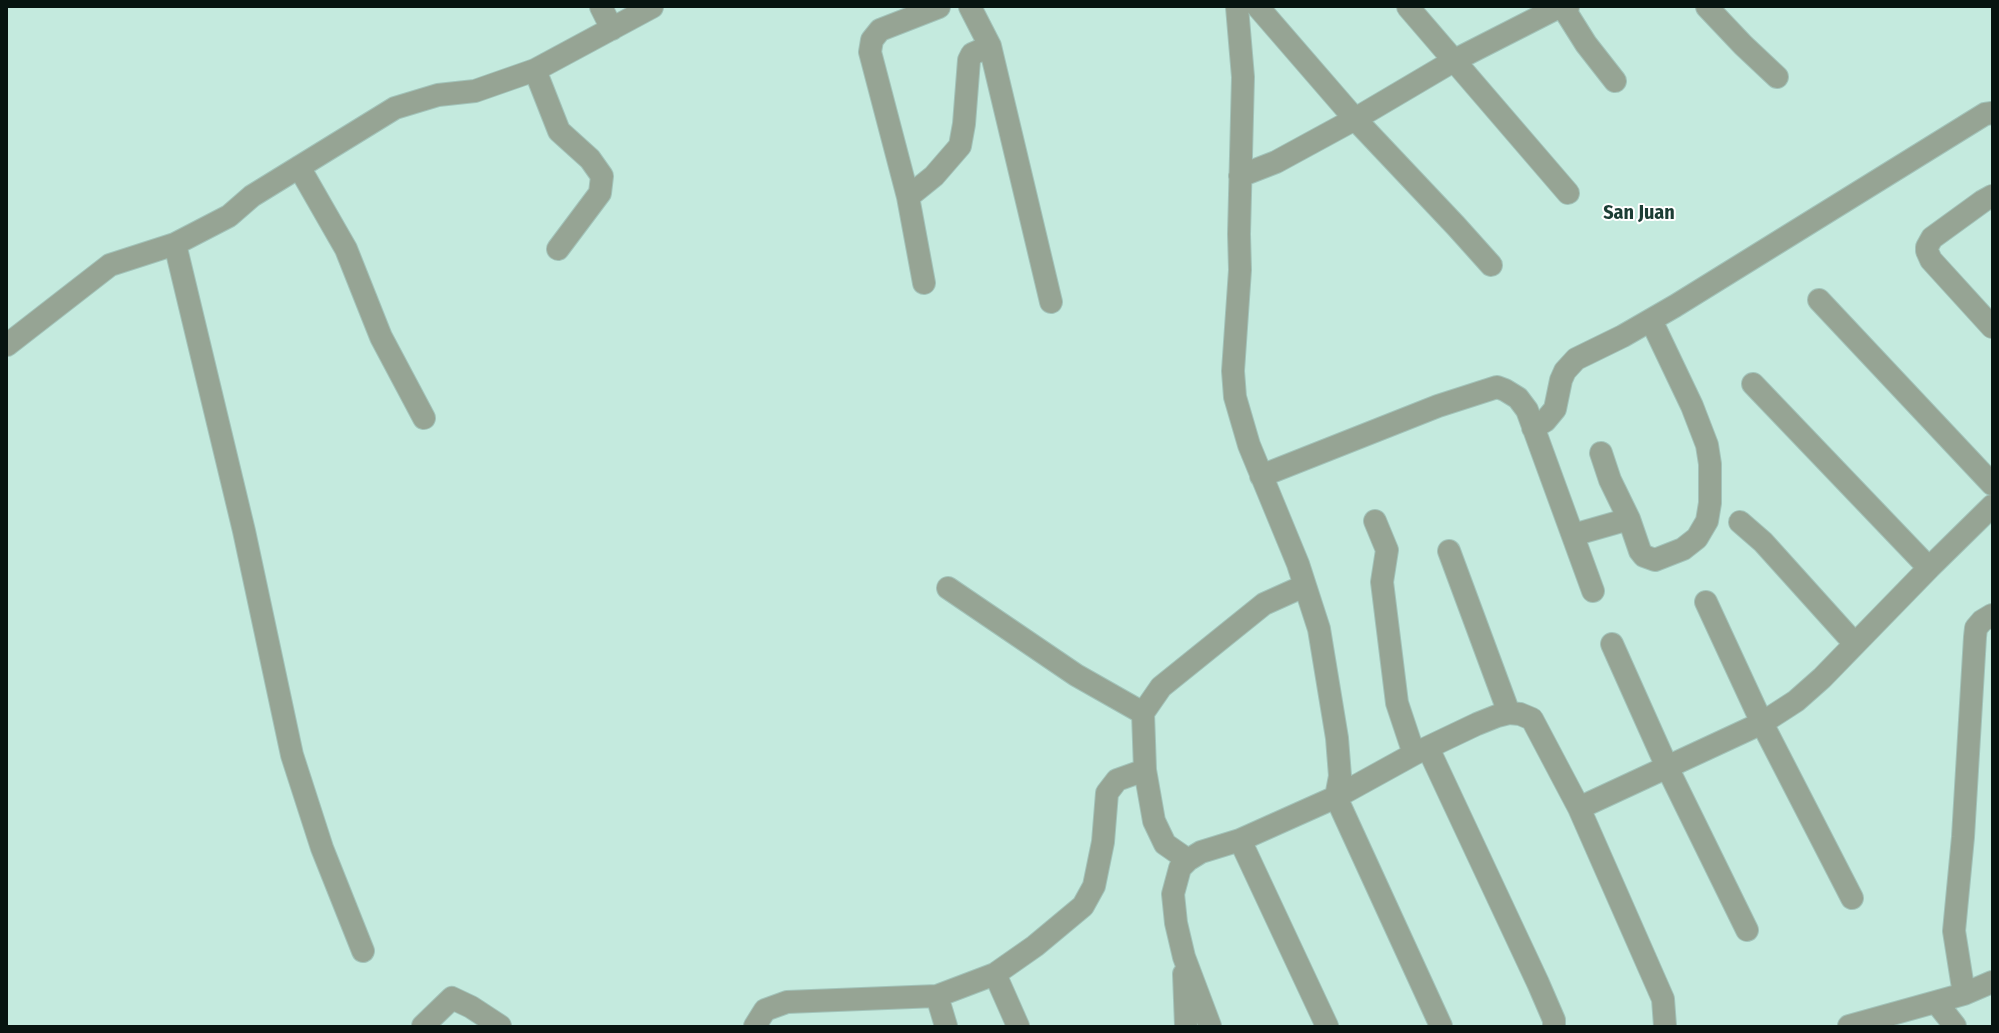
<!DOCTYPE html>
<html>
<head>
<meta charset="utf-8">
<style>
	body { margin:0 }
	#map { position:relative; width:1999px; height:1033px; overflow:hidden; background:#c4eade; font-family:"Fira Sans Condensed",sans-serif }
	canvas { display:block }
	.frame { position:absolute; inset:0; border:8px solid #071410; pointer-events:none }
</style>
</head>
<body>
<div id="map">
<canvas width="1999" height="1033"></canvas>
<div class="frame"></div>
</div>
<script>
const c = document.querySelector('canvas').getContext('2d');
c.lineJoin = 'round';
function shape(rows) {
  const path = new Path2D();
  for (const r of rows) {
    path.moveTo(r[0], r[1]);
    for (let i = 2; i < r.length; i += 2) path.lineTo(r[i], r[i + 1]);
  }
  return path;
}
function strokePath(path, color, width, dash) {
  c.strokeStyle = color;
  c.lineWidth = width;
  c.lineCap = dash ? 'butt' : 'round';
  c.setLineDash(dash || []);
  c.stroke(path);
}
function write(font, color, halo, rows, align = 'center') {
  c.font = font + ' "Fira Sans Condensed",sans-serif';
  c.lineWidth = 4;
  c.setLineDash([]);
  c.textBaseline = 'middle';
  c.strokeStyle = halo;
  c.fillStyle = color;
  for (const [text, x, y, turn = 0] of rows) {
    c.save();
    c.translate(x, y);
    c.rotate((+turn || 0) * Math.PI / 180);
    c.textAlign = isNaN(turn) ? turn : align;
    if (halo) c.strokeText(text, 0, 0);
    c.fillText(text, 0, 0);
    c.restore();
  }
}
const minor = shape([
	[601,7,612,29],
	[970,7,990,46,1051,302],
	[1237,7,1243,77,1239,234,1240,270,1233,371,1235,397,1249,445,1298,564,1319,629,1337,738,1340,776,1336,797,1441,1026],
	[1258,7,1355,119,1456,226,1491,265],
	[1408,7,1568,193],
	[1707,7,1743,45,1777,77],
	[1564,9,1586,44,1615,81],
	[535,70,559,131,590,159,602,176,600,193,558,249],
	[299,167,346,249,381,337,424,418],
	[1240,176,1276,162,1355,119,1455,60,1555,9,1568,7],
	[1992,196,1983,201,1932,238,1927,247,1927,251,1931,260,1992,327],
	[908,197,934,176,960,146,964,124,969,60,972,54,990,46],
	[175,244,244,531,292,755,322,848,363,951],
	[924,283,908,197,870,52,872,40,880,30,939,7],
	[1819,300,1992,484],
	[7,345,110,265,175,244,229,216,252,196,395,108,438,95,475,91,535,70,652,7],
	[1533,428,1545,421,1555,409,1561,380,1565,371,1576,359,1623,336,1675,306,1985,114,1992,113],
	[1601,453,1610,480,1629,519,1640,551,1644,556,1655,560,1683,549,1697,538,1707,521,1710,503,1710,464,1707,445,1692,406,1651,320],
	[1261,476,1438,406,1497,387,1505,390,1518,398,1527,410,1593,591],
	[1375,521,1387,550,1382,582,1397,703,1414,754],
	[1740,522,1763,542,1855,644],
	[1573,535,1629,519],
	[1449,551,1509,713],
	[1929,568,1992,506],
	[948,588,1076,675,1143,713],
	[1706,602,1762,723,1852,898],
	[1612,644,1667,767,1747,930],
	[1428,748,1538,983,1554,1020,1554,1026],
	[1579,808,1762,723,1796,701,1822,678,1929,568,1753,384],
	[1240,840,1336,797,1414,754,1477,724,1497,716,1509,713,1520,714,1532,719,1579,808,1663,999,1665,1026],
	[1188,860,1165,844,1154,821,1145,770,1143,713,1161,687,1264,604,1304,586],
	[995,974,1018,1026],
	[1184,974,1186,1026],
	[1964,994,1954,931,1963,837,1975,637,1976,628,1982,621,1992,615],
	[937,996,946,1026],
	[1936,1002,1955,1026],
	[423,1026,452,998,471,1007,500,1026],
	[755,1026,765,1010,787,1002,937,996,995,974,1035,946,1083,906,1094,886,1103,842,1107,793,1117,780,1145,770],
	[1210,1026,1184,957,1176,923,1173,894,1180,868,1188,860,1201,852,1240,840,1327,1026],
	[1849,1026,1964,994,1992,982]
]);
strokePath(minor, '#a2c3b9', 24);
strokePath(minor, '#96a494', 22);
write('bold 20px', '#1b3d34', '#fff', [
	["San Juan",1639,213]
]);
</script>
</body>
</html>
